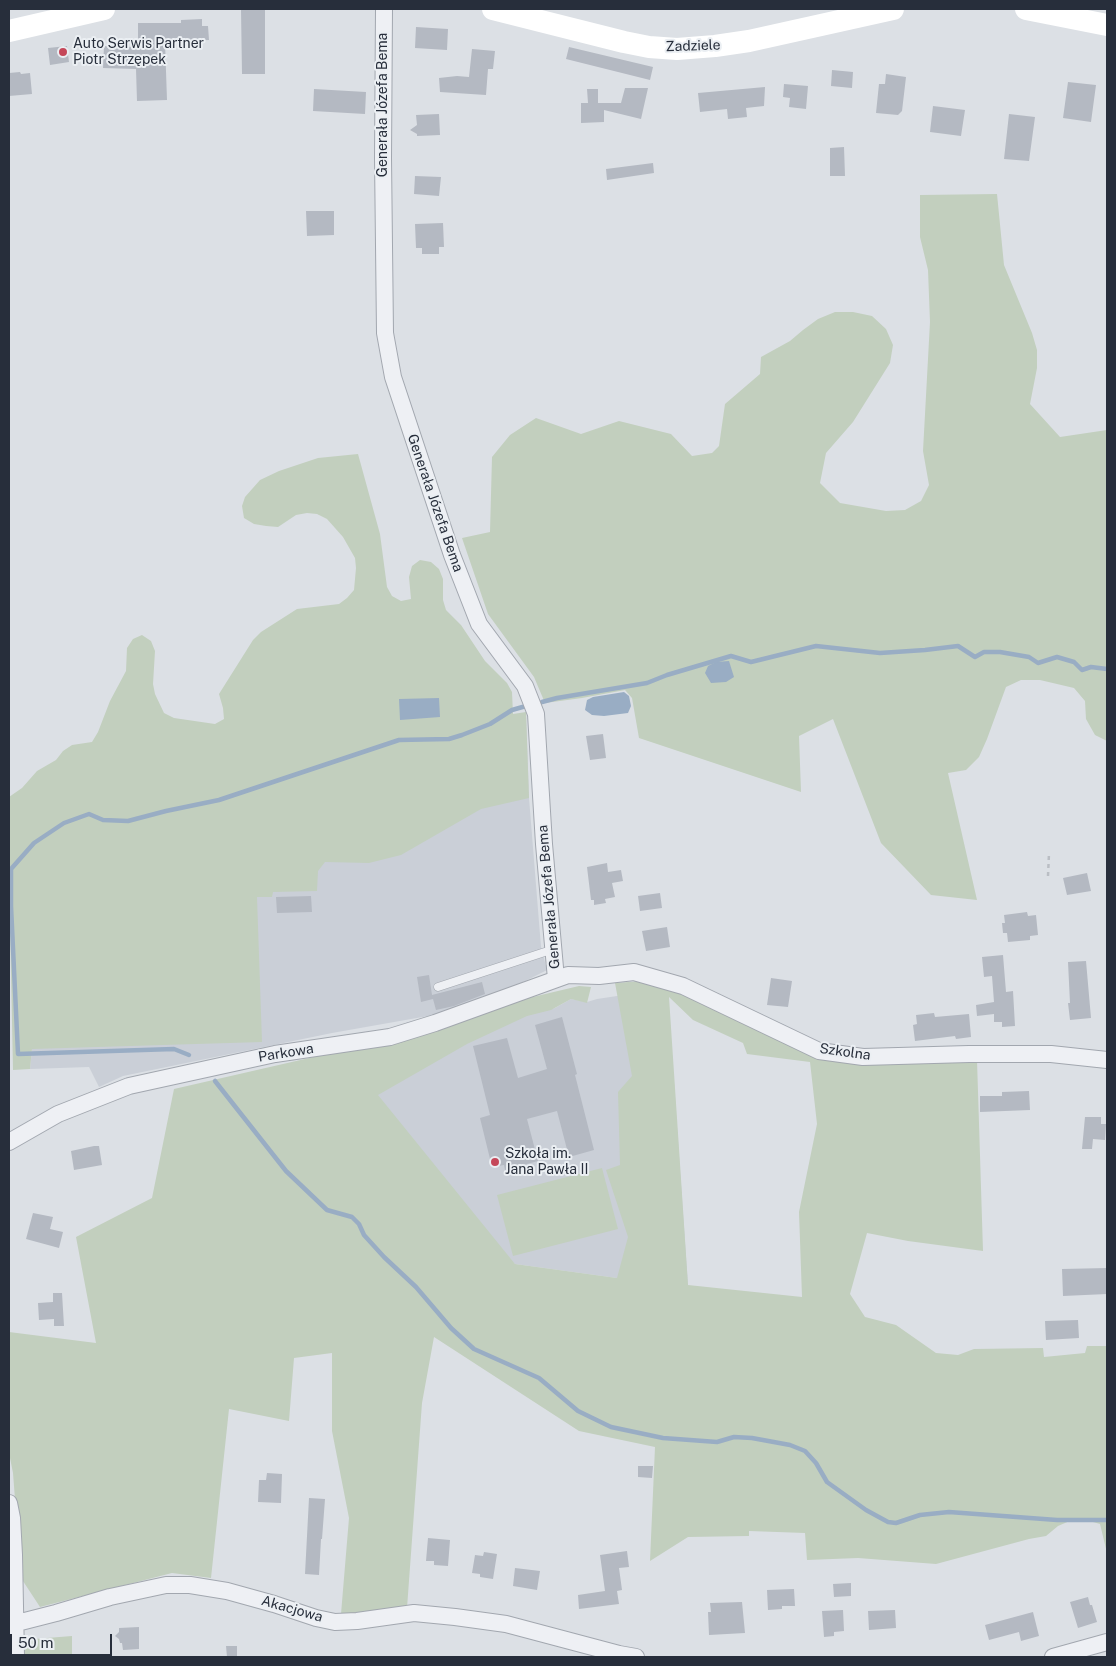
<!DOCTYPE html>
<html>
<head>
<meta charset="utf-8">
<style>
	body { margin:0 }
	#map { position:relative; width:1116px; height:1666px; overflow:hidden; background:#dce0e5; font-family:"Public Sans",sans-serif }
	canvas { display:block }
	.frame { position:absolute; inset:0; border:10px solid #272e3b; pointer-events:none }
	.scale { position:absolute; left:10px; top:1634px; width:102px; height:22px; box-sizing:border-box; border:2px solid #272e3b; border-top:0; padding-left:6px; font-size:15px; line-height:18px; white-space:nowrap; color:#272e3b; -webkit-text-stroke:4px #ebeff3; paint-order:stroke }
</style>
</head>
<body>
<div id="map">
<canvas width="1116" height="1666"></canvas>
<div class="frame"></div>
<div class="scale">50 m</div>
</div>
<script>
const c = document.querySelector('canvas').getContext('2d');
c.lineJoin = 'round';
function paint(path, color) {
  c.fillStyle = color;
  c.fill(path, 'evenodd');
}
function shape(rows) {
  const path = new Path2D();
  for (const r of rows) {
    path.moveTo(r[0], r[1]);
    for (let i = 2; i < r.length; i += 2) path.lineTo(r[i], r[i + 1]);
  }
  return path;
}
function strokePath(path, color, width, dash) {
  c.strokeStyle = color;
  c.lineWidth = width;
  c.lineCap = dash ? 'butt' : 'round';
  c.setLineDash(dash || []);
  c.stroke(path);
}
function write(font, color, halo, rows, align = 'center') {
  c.font = font + ' "Public Sans",sans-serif';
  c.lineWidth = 4;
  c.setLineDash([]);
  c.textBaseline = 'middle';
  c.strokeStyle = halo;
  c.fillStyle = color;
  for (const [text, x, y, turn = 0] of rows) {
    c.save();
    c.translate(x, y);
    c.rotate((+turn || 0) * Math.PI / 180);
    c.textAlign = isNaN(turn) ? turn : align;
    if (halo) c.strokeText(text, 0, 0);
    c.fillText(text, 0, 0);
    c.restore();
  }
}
paint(shape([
	[526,712,529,798,541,947,547,970,486,1001,428,1016,332,1033,123,1076,99,1087,89,1067,30,1069,32,1049],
	[617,996,668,996,688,1285,617,1278,515,1264,230,1081,555,1008,571,999,587,1002,597,999]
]), '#cacfd7');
paint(shape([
	[997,194,1004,265,1032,333,1037,350,1037,368,1030,404,1060,437,1107,430,1107,741,1095,735,1086,719,1085,701,1074,688,1040,680,1021,680,1006,687,987,739,979,757,966,770,948,773,977,900,931,895,881,843,833,719,799,736,801,792,639,738,632,698,625,690,582,698,545,703,534,677,488,614,462,538,490,532,492,457,510,435,536,418,581,434,619,421,671,434,692,456,712,453,719,446,725,404,760,374,761,357,790,341,803,330,818,319,835,312,853,312,872,316,886,329,893,345,890,363,853,422,826,453,820,483,840,503,886,511,905,510,921,501,929,485,923,451,930,322,928,270,920,237,920,195],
	[358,454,380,534,387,587,392,596,401,601,411,599,409,577,412,566,420,560,431,562,439,569,443,579,443,600,446,610,461,625,485,661,507,683,512,692,513,714,526,712,529,798,481,809,401,855,369,863,325,862,318,871,317,891,273,892,272,897,257,897,262,1042,32,1049,30,1069,13,1070,9,878,9,797,22,788,37,771,56,760,63,751,72,745,92,742,98,732,110,701,126,671,127,648,133,639,142,635,151,641,155,651,153,684,155,694,164,713,174,718,215,724,224,719,223,708,219,694,253,640,261,632,297,609,339,604,347,598,354,590,356,568,355,558,343,537,327,519,317,514,307,513,296,515,278,527,266,526,254,524,244,518,242,506,245,497,260,480,279,471,318,458],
	[642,981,671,987,809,1052,835,1061,977,1060,983,1251,908,1241,867,1233,850,1294,865,1317,896,1325,936,1353,958,1355,974,1349,1043,1348,1044,1357,1085,1353,1087,1346,1107,1346,1107,1553,1100,1524,1086,1520,1072,1520,1058,1526,1046,1536,1029,1539,936,1564,858,1558,807,1560,805,1533,749,1531,749,1536,688,1537,650,1561,655,1447,579,1431,434,1337,422,1403,407,1608,361,1615,341,1614,349,1518,332,1431,332,1353,294,1358,289,1421,229,1409,211,1578,172,1573,40,1607,21,1578,13,1473,9,1453,9,1332,96,1343,76,1237,152,1198,174,1089,392,1039,520,1000,579,986,591,987,587,1003,571,999,551,1010,527,1016,467,1044,378,1095,515,1264,617,1278,628,1237,606,1170,620,1165,618,1092,632,1076,615,983],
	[669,997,693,1020,743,1043,747,1054,810,1062,817,1124,799,1212,802,1297,688,1285],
	[602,1168,618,1229,513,1256,497,1195],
	[72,1636,72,1657,23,1657,22,1640]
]), '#c2cfbe');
paint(shape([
	[729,661,734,677,726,682,711,683,705,673,708,666,716,662],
	[624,692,629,696,631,706,628,713,604,716,592,715,585,710,587,700,593,697],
	[439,698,440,717,400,720,399,699]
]), '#99adc4');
strokePath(shape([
	[542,702,557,698,647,683,667,675,731,656,751,662,816,646,880,653,925,650,958,646,975,657,984,652,1000,652,1029,657,1038,663,1057,657,1074,662,1082,670,1091,667,1107,669],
	[9,869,11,869,34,843,64,823,89,814,103,820,128,821,166,811,219,800,399,740,449,739,462,735,490,724,512,710,526,706],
	[11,869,11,906,18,1054,174,1049,189,1055],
	[215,1081,286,1171,327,1210,352,1217,359,1224,364,1235,384,1257,416,1287,451,1328,474,1349,539,1378,578,1411,611,1427,663,1438,717,1442,734,1437,752,1438,790,1445,805,1451,816,1463,827,1482,866,1510,888,1522,896,1523,920,1515,949,1512,1057,1520,1107,1520]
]), '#99adc4', 4.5);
paint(shape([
	[241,9,265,9,265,74,242,74],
	[202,19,202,26,208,26,209,40,165,42,167,100,137,101,136,69,103,68,104,46,135,47,135,46,138,45,138,23,181,23,181,20],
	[416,27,448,29,447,50,415,48],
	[67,46,69,62,50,65,48,48],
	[569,47,653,67,650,80,566,59],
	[472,49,495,51,493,69,488,69,486,95,440,92,439,78,457,76,469,77],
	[832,70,853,72,852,88,831,86],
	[20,72,21,74,30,73,32,94,9,96,9,73],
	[886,74,906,77,902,111,898,115,876,113,879,84,885,84],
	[1068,82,1096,85,1091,122,1063,118],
	[784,84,808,86,806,109,789,107,790,98,783,97],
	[765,87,764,106,746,108,747,117,728,119,727,109,700,112,698,93],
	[625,88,648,88,641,119,604,110,604,122,581,123,581,103,588,103,587,89,598,89,598,103,621,103],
	[314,89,366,92,365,114,313,111],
	[933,106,965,110,961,136,930,132],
	[439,114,440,135,417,136,417,134,410,130,417,125,416,115],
	[1009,114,1035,117,1029,161,1004,159],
	[844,147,845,176,830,176,830,148],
	[653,163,654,173,607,180,606,169],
	[415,176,441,177,439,196,414,194],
	[306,211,334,211,334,235,307,236],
	[443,223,444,247,439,247,439,254,422,254,422,248,416,248,415,224],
	[603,734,606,758,590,760,586,736],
	[607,863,608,872,621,870,623,881,612,883,615,897,605,899,606,903,594,905,594,900,591,900,587,867],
	[1087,873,1091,891,1067,895,1063,878],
	[660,893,662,908,640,911,638,896],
	[311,896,312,912,277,913,276,897],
	[1027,912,1028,916,1036,915,1038,935,1030,936,1030,940,1008,942,1007,933,1003,933,1002,923,1005,923,1004,915],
	[667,927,670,947,646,951,642,931],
	[1003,955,1006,992,1013,991,1015,1026,1002,1027,1002,1022,994,1022,994,1014,977,1016,976,1005,994,1002,992,976,984,977,982,957],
	[1086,961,1091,1018,1070,1020,1068,1003,1070,1003,1068,962],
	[429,975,432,995,482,982,485,994,454,1006,436,1010,433,999,421,1002,417,977],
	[771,978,792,981,788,1007,767,1005],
	[934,1013,935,1017,969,1014,971,1037,956,1039,955,1036,915,1041,913,1025,917,1024,916,1015],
	[562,1017,577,1074,575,1075,594,1150,569,1157,557,1111,527,1119,538,1161,505,1170,504,1165,492,1167,480,1118,490,1115,473,1046,507,1038,518,1078,547,1069,535,1025],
	[1029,1091,1030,1110,980,1112,980,1096,1002,1096,1002,1092],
	[1085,1117,1101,1117,1101,1124,1106,1124,1105,1140,1093,1139,1092,1149,1082,1149],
	[94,1146,99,1146,102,1165,74,1170,71,1151],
	[33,1213,53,1217,50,1229,63,1232,59,1248,26,1239],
	[1107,1268,1107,1294,1063,1296,1062,1269],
	[53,1293,62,1293,64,1326,54,1326,54,1319,39,1320,38,1303,53,1302],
	[1078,1320,1079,1338,1046,1340,1045,1321],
	[638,1466,653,1466,652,1478,638,1477],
	[267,1473,282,1474,281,1503,258,1502,259,1480,266,1480],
	[309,1498,325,1499,322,1539,321,1539,319,1575,305,1574],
	[428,1538,450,1540,448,1566,434,1565,434,1561,426,1561],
	[627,1551,629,1567,619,1568,622,1590,617,1591,619,1604,579,1609,578,1595,605,1591,600,1555],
	[484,1552,497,1554,493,1579,480,1577,480,1574,472,1573,475,1555,483,1556],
	[515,1568,540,1571,537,1590,513,1586],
	[851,1583,851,1596,834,1597,833,1584],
	[794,1589,795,1606,782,1606,782,1609,768,1610,767,1590],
	[1088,1597,1090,1605,1092,1605,1097,1622,1078,1628,1070,1602],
	[742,1602,745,1633,709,1635,708,1612,711,1612,710,1603],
	[843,1610,844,1631,834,1632,834,1636,824,1637,822,1611],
	[895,1610,896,1628,869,1630,868,1611],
	[1033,1612,1039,1636,1021,1641,1019,1632,989,1640,985,1625],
	[139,1627,139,1649,123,1650,122,1643,120,1643,119,1639,115,1636,119,1632,119,1628],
	[226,1646,237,1646,237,1657,227,1657]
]), '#b4b9c2');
const lane = shape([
	[438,987,554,949]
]);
const street = shape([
	[384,9,383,158,385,333,393,377,452,555,479,624,525,686,536,714,544,844,556,979],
	[9,1142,58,1114,129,1086,275,1054,390,1037,435,1023,568,975,599,976,634,972,683,986,819,1051,863,1057,969,1054,1051,1054,1107,1060],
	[9,1503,12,1518,14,1555,16,1657],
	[9,1625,56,1613,110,1597,166,1585,190,1585,227,1591,274,1604,316,1618,335,1622,357,1621,414,1613,455,1617,506,1624,619,1654,636,1657],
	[1053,1657,1107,1642]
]);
strokePath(lane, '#a2a7af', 9);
strokePath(street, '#a2a7af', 18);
strokePath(shape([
	[1048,876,1049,853]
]), '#babec4', 2.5, [4, 4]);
strokePath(lane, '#eef0f4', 8);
strokePath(street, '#eef0f4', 16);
strokePath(shape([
	[493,9,624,42,649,47,677,49,715,46,749,41,893,9],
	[1026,9,1107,25],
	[9,31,104,9]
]), '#fff', 22);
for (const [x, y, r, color] of [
	[63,52,5,"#c54759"],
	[495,1162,5,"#c54759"]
]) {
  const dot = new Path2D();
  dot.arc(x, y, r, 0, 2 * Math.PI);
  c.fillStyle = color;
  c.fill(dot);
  strokePath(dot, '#ebeff3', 2);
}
write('14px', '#272e3b', '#ebeff3', [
	["Auto Serwis Partner",73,44],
	["Piotr Strzępek",73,60],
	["Szkoła im.",505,1154],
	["Jana Pawła II",505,1170]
], 'left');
write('14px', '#272e3b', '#ebeff3', [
	["Zadziele",693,46,-2],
	["Generała Józefa Bema",383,105,-90],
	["Generała Józefa Bema",435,503,71],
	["Generała Józefa Bema",549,897,-95],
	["Szkolna",845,1052,8],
	["Parkowa",286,1053,-9],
	["Akacjowa",292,1609,16]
]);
</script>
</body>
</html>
